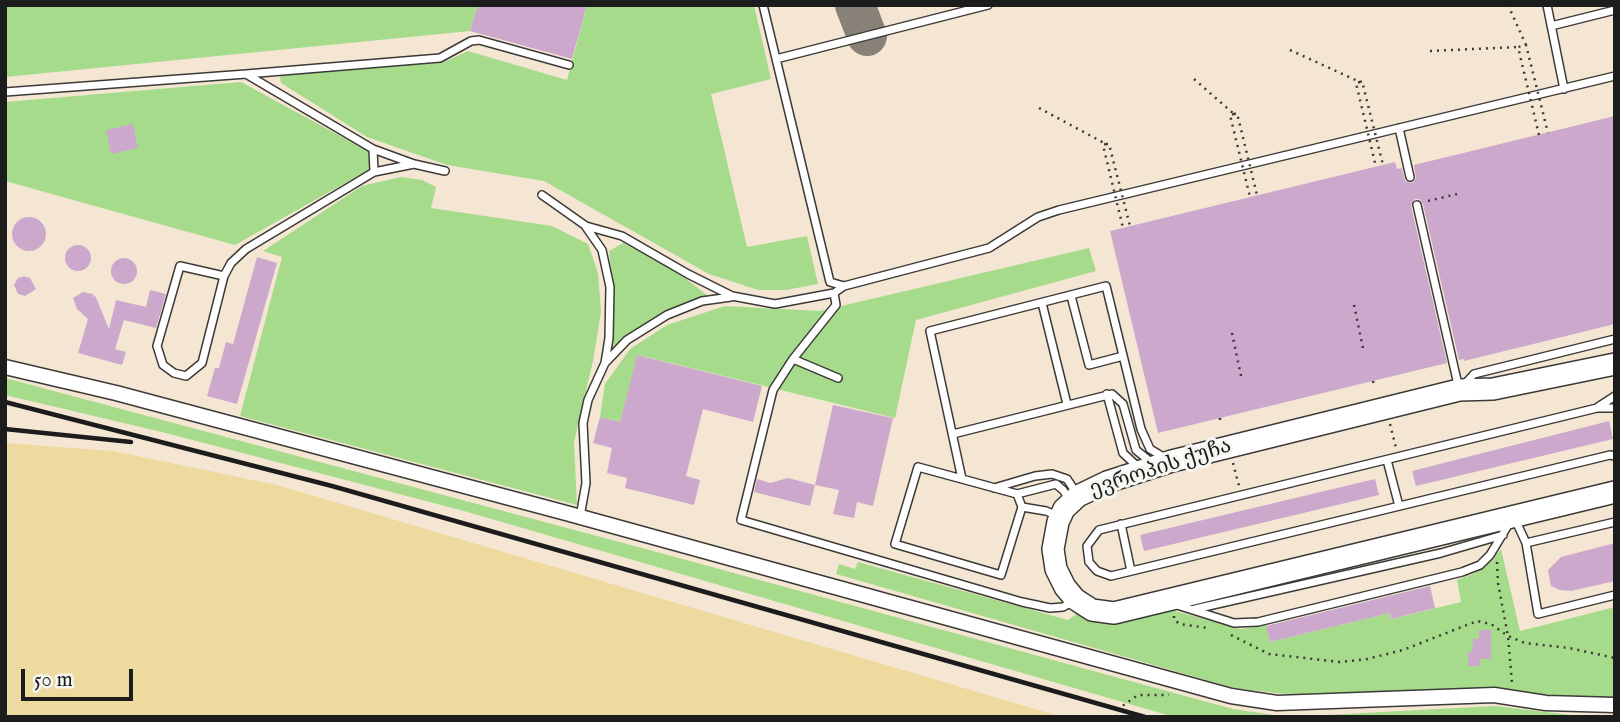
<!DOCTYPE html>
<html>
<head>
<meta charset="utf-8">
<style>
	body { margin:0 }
	#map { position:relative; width:1620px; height:722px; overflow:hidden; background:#f4e6d2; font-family:"IM FELL English",serif }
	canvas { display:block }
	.frame { position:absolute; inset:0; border:7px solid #1c1c1c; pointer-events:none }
	.scale { position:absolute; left:21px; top:669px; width:112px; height:32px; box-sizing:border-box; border:4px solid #1c1c1c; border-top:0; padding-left:9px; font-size:21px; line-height:24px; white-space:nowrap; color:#1c1c1c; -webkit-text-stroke:5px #f6f6f2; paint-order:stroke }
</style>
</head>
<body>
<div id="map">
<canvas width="1620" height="722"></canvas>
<div class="frame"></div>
<div class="scale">50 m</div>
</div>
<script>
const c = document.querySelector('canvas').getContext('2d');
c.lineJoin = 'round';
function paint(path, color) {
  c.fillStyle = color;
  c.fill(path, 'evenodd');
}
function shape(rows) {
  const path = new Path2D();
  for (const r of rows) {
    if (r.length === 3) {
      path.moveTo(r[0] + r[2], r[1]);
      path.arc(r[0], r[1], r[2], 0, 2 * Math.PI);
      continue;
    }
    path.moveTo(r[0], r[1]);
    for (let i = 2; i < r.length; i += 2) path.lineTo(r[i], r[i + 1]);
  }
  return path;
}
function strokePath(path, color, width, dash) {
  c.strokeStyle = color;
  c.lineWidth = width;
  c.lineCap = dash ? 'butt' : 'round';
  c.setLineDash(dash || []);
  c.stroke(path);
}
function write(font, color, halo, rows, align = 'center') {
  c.font = font + ' "IM FELL English","Noto Serif Georgian",serif';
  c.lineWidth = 6;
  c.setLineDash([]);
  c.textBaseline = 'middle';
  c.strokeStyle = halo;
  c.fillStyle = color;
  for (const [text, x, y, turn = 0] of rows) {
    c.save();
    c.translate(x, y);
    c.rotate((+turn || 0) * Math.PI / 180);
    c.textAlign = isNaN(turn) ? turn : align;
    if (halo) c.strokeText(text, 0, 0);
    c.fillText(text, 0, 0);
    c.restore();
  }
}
paint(shape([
	[5,5,478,5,470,31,5,77],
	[587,5,754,5,771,79,711,94,747,247,807,236,818,284,786,290,758,290,709,274,544,181,447,165,367,137,281,83,280,76,291,69,442,63,468,51,567,80],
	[241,82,368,151,370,169,235,245,5,181,5,102],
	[401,177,422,180,436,187,431,208,552,226,588,244,598,273,601,312,593,361,574,442,577,505,240,416,282,257,263,251,362,186],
	[623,243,672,268,708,296,685,303,629,334,610,352,614,304,609,251],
	[1089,248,1096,271,916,320,895,418,638,355,620,422,600,417,605,384,630,349,667,325,725,306,820,311],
	[5,378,642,548,1233,709,1288,717,1495,706,1588,717,1174,717,464,511,166,433,5,395],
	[1501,549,1520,631,1615,607,1615,697,1579,697,1499,691,1442,689,1293,695,1234,688,836,574,839,564,855,569,858,562,1068,620,1079,612,1164,608,1241,629,1266,625,1270,642,1390,613,1391,619,1461,602,1457,580,1473,574,1485,567]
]), '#a6db8c');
paint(shape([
	[5,443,113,451,277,485,1062,717,5,717]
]), '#eeda9e');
strokePath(shape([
	[855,5,867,36]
]), '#888177', 40);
paint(shape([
	[478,5,587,5,572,59,470,31],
	[1615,116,1615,324,1464,361,1464,359,1459,360,1423,204,1419,199,1415,199,1411,206,1447,363,1158,433,1110,231,1395,162,1397,169,1402,168,1405,181,1412,183,1416,178,1414,165],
	[133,124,138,148,111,154,106,130],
	[29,234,17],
	[78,258,13],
	[257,257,277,263,237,404,207,396,215,368,219,368,226,342,233,344],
	[124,271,13],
	[24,276,30,278,36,289,25,296,18,294,14,285,18,278],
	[150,290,166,294,156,328,124,320,115,349,126,352,122,365,78,353,88,319,77,309,73,298,83,292,93,294,93,298,95,295,109,329,116,300,146,307],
	[637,355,762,386,753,422,703,409,686,476,700,480,694,505,625,488,627,478,607,473,612,448,593,443,600,417,620,422],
	[833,405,893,418,873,506,857,502,854,518,833,514,839,490,815,485],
	[1609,421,1613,439,1416,486,1412,471],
	[788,478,815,485,810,506,754,492,757,479,770,483],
	[1375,479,1379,495,1144,551,1140,535],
	[1615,543,1615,581,1571,591,1560,590,1551,586,1548,570,1561,557],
	[1430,586,1435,608,1391,619,1390,613,1270,642,1266,626],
	[1479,630,1491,630,1491,659,1480,659,1480,666,1468,666,1468,652,1472,652,1473,639,1479,639]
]), '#cca9cc');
const service = shape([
	[763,5,830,282,844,286],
	[1547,5,1564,89],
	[1551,26,1615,10],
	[776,59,988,5],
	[5,92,246,74],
	[1399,128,1410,177],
	[373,149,246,74,440,58,471,41,479,40,569,65],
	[374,172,414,164],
	[542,195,586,226,622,236,688,274,732,296,775,304,834,293,844,286,989,248,1038,217,1059,210,1615,76],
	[1417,205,1459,389],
	[586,227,602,250,610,287,609,338,605,363],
	[224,276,180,266,157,346,163,365,174,373,186,376,202,363,224,276,231,263,246,249,374,172,373,149,414,164,445,171],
	[834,293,836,305,793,359,773,390,741,520,1022,602,1050,608,1063,607,1072,602],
	[1071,296,1089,365,1123,356],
	[1042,303,1067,404],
	[793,359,838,378],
	[1464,385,1474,374,1615,339],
	[1107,394,1123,453,1139,468],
	[1598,407,1615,396],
	[1615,408,1597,408,1099,530,1087,546,1089,562,1097,571,1111,576,1610,455,1615,456],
	[953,434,1112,394,1123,404,1136,450,1152,463],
	[1387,460,1399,506],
	[918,467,1017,494,1022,507,1001,575,895,544,918,467],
	[962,479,930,331,1106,286,1141,429,1150,449,1165,458],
	[994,488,1035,476,1052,474,1067,479,1077,494],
	[1017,494,1056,484,1063,490,1070,500],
	[1022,507,1046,511,1058,516],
	[580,517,586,483,583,423,588,400,605,363,627,340,667,315,702,301,731,297],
	[1515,519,1526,543,1615,522],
	[1121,524,1131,571],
	[1526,543,1538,614,1615,595],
	[1177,605,1234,623,1258,622,1462,572,1480,565,1490,555,1510,522],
	[1195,609,1441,553,1503,535]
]);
const minor = shape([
	[5,367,116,393,566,513,1231,696,1277,703,1494,695,1546,703,1615,705]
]);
const primary = shape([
	[1615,364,1493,389,1459,390,1172,461,1107,482,1078,496,1064,509,1058,522,1053,549,1056,569,1065,587,1075,599,1092,610,1114,613,1615,492]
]);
strokePath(service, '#3c3a37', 10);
strokePath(minor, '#3c3a37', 17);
strokePath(primary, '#3c3a37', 24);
strokePath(shape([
	[1508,5,1526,45],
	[1290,50,1360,82],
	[1430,51,1518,47],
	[1194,79,1234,114],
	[1039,108,1106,144],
	[1428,201,1457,194],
	[1354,305,1363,348],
	[1232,333,1241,376],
	[1373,381,1374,386],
	[1220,418,1220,422],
	[1390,424,1396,448],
	[1233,463,1239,486],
	[1497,562,1498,583,1508,636,1512,683],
	[1174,616,1174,620,1180,624,1208,628],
	[1231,635,1269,654,1340,662,1367,659,1403,650,1477,621,1491,624,1508,636,1525,643,1569,648,1615,658],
	[1117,717,1118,709,1138,695,1169,695]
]), '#3c3a37', 2.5, [2, 5]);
strokePath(service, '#fff', 7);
strokePath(minor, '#fff', 14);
strokePath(primary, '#fff', 21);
strokePath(shape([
	[5,402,332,486,1145,717],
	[5,429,131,442]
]), '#1c1c1c', 4.5);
strokePath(shape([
	[1360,82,1356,83,1376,167],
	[1360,82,1362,81,1383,165],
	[1234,114,1230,115,1250,197],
	[1234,114,1237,113,1257,195],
	[1539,135,1518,47,1526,45,1548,133],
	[1106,144,1103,145,1123,228],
	[1106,144,1109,144,1130,226]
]), '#3c3a37', 2.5, [2, 5]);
write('21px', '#1c1c1c', '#f6f6f2', [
	["ევროპის ქუჩა",1161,469,-18]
]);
</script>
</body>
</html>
